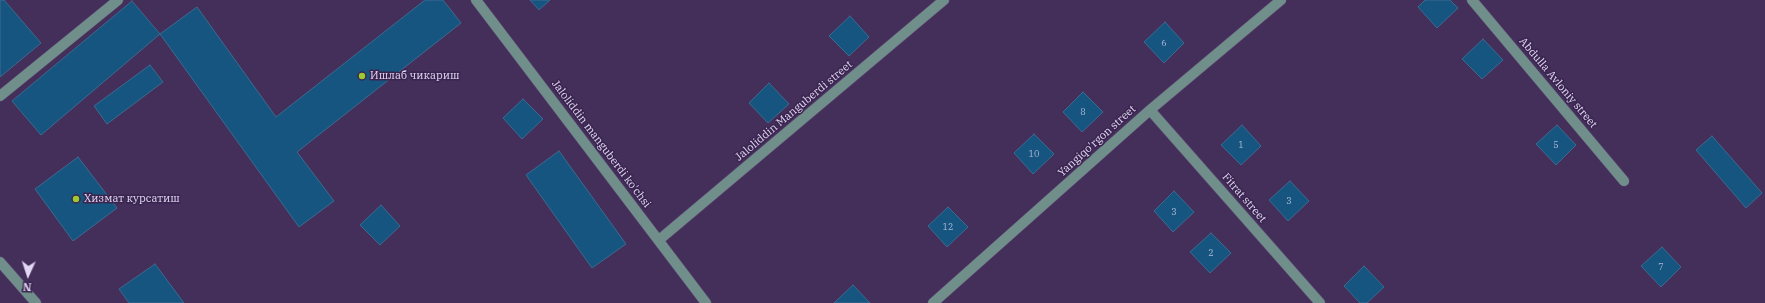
<!DOCTYPE html>
<html>
<head>
<meta charset="utf-8">
<style>
	body { margin:0 }
	#map { position:relative; width:1765px; height:303px; overflow:hidden; background:#442f5b; font-family:"IBM Plex Serif",serif }
	canvas { display:block }
	.north { position:absolute; left:8px; top:255px; width:40px; height:40px; -webkit-text-stroke:3px #3a2550; paint-order:stroke; rotate:183deg; font-size:11px; font-weight:700; line-height:16px; text-align:center; color:#e2d7f2 }
	.north::after { content:''; display:block; margin:auto; width:14px; height:18px; background:#e2d7f2; clip-path:polygon(50% 0,100% 100%,50% 72%,0 100%) }
</style>
</head>
<body>
<div id="map">
<canvas width="1765" height="303"></canvas>
<div class="north">N</div>
</div>
<script>
const c = document.querySelector('canvas').getContext('2d');
c.lineJoin = 'round';
function paint(path, color) {
  c.fillStyle = color;
  c.fill(path, 'evenodd');
}
function shape(rows) {
  const path = new Path2D();
  for (const r of rows) {
    path.moveTo(r[0], r[1]);
    for (let i = 2; i < r.length; i += 2) path.lineTo(r[i], r[i + 1]);
  }
  return path;
}
function strokePath(path, color, width, dash) {
  c.strokeStyle = color;
  c.lineWidth = width;
  c.lineCap = dash ? 'butt' : 'round';
  c.setLineDash(dash || []);
  c.stroke(path);
}
function write(font, color, halo, rows, align = 'center') {
  c.font = font + ' "IBM Plex Serif",serif';
  c.lineWidth = 3;
  c.setLineDash([]);
  c.textBaseline = 'middle';
  c.strokeStyle = halo;
  c.fillStyle = color;
  for (const [text, x, y, turn = 0] of rows) {
    c.save();
    c.translate(x, y);
    c.rotate((+turn || 0) * Math.PI / 180);
    c.textAlign = isNaN(turn) ? turn : align;
    if (halo) c.strokeText(text, 0, 0);
    c.fillText(text, 0, 0);
    c.restore();
  }
}
const building = shape([
	[0,0,4,0,41,43,0,77,0,0],
	[425,0,443,0,461,23,297,152,334,201,299,227,160,34,197,7,276,117,425,0],
	[530,0,550,0,539,10,530,0],
	[1425,0,1450,0,1458,8,1437,28,1418,7,1425,0],
	[132,1,160,34,41,135,12,101,132,1],
	[850,16,869,37,849,56,829,36,850,16],
	[1165,22,1184,43,1164,63,1144,42,1165,22],
	[1483,39,1503,60,1482,79,1462,59,1483,39],
	[150,65,163,82,107,124,94,106,150,65],
	[769,83,789,104,768,123,749,103,769,83],
	[1083,92,1103,112,1082,132,1063,112,1083,92],
	[523,99,543,119,522,139,503,118,523,99],
	[1242,125,1261,146,1241,165,1221,145,1242,125],
	[1557,125,1576,145,1556,165,1536,144,1557,125],
	[1034,134,1054,154,1033,174,1014,153,1034,134],
	[1712,136,1762,193,1746,208,1696,150,1712,136],
	[559,151,626,244,592,268,526,175,559,151],
	[78,157,117,208,73,241,35,189,78,157],
	[1290,181,1309,201,1288,221,1269,200,1290,181],
	[1174,191,1194,212,1173,232,1154,211,1174,191],
	[381,205,400,226,380,245,360,225,381,205],
	[948,207,968,227,947,247,928,226,948,207],
	[1211,233,1231,253,1210,273,1190,252,1211,233],
	[1662,247,1681,267,1661,287,1641,266,1662,247],
	[155,264,184,303,129,303,119,289,155,264],
	[1364,266,1384,287,1367,303,1360,303,1344,286,1364,266],
	[853,285,870,303,834,303,853,285]
]);
paint(building, '#175581');
strokePath(building, '#3c6a8f', 1);
const minor = shape([
	[476,0,706,303],
	[1472,0,1624,181],
	[0,96,118,0],
	[1150,110,1320,303],
	[659,240,944,0],
	[0,262,36,303],
	[933,303,1150,110,1281,0]
]);
strokePath(minor, '#604d76', 11);
strokePath(minor, '#708e8a', 10);
for (const [x, y, r, color] of [
	[362,76,4,"#9eca2f"],
	[76,199,4,"#9eca2f"]
]) {
  const dot = new Path2D();
  dot.arc(x, y, r, 0, 2 * Math.PI);
  c.fillStyle = color;
  c.fill(dot);
  strokePath(dot, '#3a2550', 1.5);
}
write('9px', '#afb6d6', null, [
	["6",1164,43],
	["8",1083,112],
	["1",1241,145],
	["5",1556,145],
	["10",1034,154],
	["3",1289,201],
	["3",1174,212],
	["12",948,227],
	["2",1211,253],
	["7",1661,267]
]);
write('11px', '#e2d7f2', '#3a2550', [
	["Ишлаб чикариш",370,76],
	["Хизмат курсатиш",84,199]
], 'left');
write('11px', '#e2d7f2', '#3a2550', [
	["Abdulla Avloniy street",1558,83,50],
	["Jaloliddin Manguberdi street",794,111,-40],
	["Yangiqo'rgon street",1097,141,-42],
	["Jaloliddin manguberdi ko'chsi",601,144,53],
	["Fitrat street",1244,198,49]
]);
</script>
</body>
</html>
